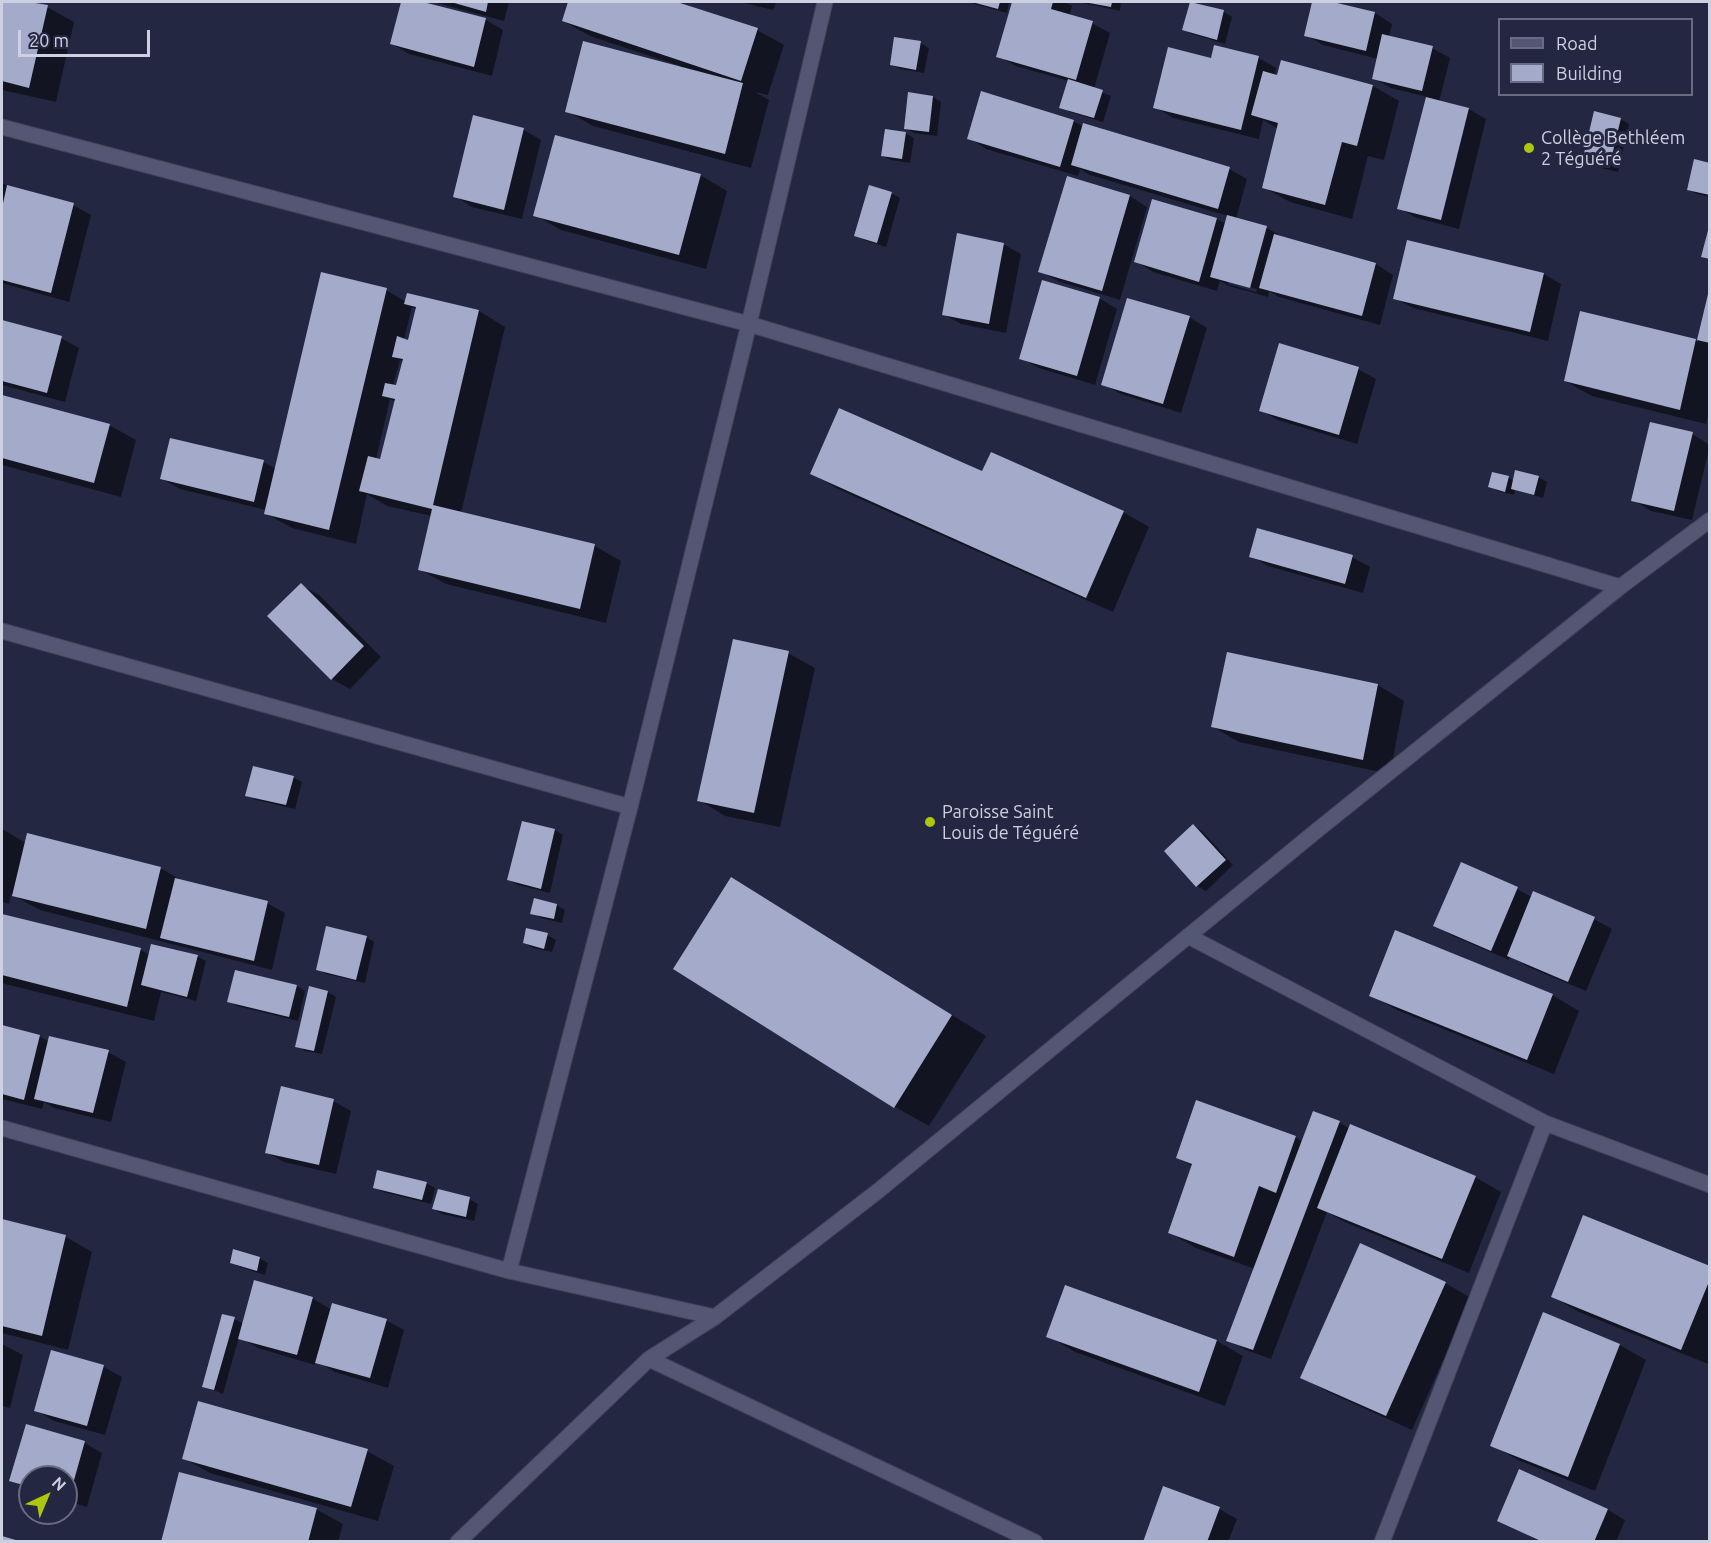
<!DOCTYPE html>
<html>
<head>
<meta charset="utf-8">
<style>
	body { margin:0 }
	#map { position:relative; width:1711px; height:1543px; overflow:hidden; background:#242741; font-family:Ubuntu,sans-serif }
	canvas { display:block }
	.frame { position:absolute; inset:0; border:3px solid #cdd0e1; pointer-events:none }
	.legend { position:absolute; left:1498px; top:18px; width:195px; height:78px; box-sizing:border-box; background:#242741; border:2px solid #686b81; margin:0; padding:8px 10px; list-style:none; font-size:18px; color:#cdd0e1 }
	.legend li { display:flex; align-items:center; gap:12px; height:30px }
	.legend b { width:30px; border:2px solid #686b81 }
	.north { position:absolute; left:18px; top:1465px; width:60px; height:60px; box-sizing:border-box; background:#242741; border:2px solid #686b81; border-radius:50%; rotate:44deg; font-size:16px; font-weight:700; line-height:24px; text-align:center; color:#cdd0e1 }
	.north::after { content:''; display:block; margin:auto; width:21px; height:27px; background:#adc60e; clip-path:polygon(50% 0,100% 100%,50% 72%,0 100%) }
	.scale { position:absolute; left:18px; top:30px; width:132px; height:27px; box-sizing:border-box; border:3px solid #cdd0e1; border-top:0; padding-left:8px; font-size:18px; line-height:21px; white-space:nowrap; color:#cdd0e1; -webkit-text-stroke:4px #242741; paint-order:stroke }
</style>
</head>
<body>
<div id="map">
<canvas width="1711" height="1543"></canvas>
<div class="frame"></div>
<ul class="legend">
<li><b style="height:8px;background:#535774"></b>Road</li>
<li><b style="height:16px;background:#a4aaca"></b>Building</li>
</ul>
<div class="north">N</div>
<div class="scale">20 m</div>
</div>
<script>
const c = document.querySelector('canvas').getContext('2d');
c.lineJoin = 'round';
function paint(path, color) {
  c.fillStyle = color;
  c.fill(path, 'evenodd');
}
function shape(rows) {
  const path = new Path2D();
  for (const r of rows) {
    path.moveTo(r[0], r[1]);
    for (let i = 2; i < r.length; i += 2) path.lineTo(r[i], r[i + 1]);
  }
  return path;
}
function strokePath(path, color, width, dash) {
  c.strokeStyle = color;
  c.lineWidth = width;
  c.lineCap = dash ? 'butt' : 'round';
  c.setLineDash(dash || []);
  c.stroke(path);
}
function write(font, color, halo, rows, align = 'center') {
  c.font = font + ' Ubuntu,sans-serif';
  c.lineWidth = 6;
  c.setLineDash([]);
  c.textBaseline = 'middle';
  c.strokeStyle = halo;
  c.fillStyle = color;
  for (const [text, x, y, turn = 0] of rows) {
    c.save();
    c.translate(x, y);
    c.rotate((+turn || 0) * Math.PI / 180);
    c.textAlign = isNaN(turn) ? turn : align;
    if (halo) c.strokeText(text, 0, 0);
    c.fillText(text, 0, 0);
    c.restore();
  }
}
paint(shape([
	[2,2,22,2,47,7,74,22,56,102,2,90],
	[403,2,417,2,486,20,503,30,492,76,409,54,392,44],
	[433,2,509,2,504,21],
	[569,2,672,2,757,30,784,45,768,95,755,92,769,100,751,168,593,126,567,111,679,68,680,66,590,36,563,21],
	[740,2,776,2,773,10],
	[967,2,1009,2,1007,13],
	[1013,2,1064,2,1072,6,1069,16,1092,23,1110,33,1094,89,1111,96,1103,122,1070,112,1061,107,1069,81,1016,66,998,56],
	[1078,2,1121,2,1120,11],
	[1191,2,1224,12,1232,17,1225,44,1192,34,1183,29],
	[1314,2,1327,2,1375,13,1392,24,1389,37,1432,48,1450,58,1439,102,1469,109,1486,119,1459,229,1417,218,1399,208,1427,97,1391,88,1373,78,1378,59,1323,45,1306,35],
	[920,43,929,48,924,73,900,69,891,64],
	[1215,47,1259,58,1276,68,1275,76,1373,86,1399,101,1384,160,1368,156,1352,219,1290,202,1263,187,1278,129,1263,120,1259,139,1173,118,1155,107,1212,60],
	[909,94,933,97,941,102,937,136,914,133,905,128],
	[474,117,524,130,541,140,522,219,472,207,455,196],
	[1620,119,1629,124,1618,172,1593,166,1584,161],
	[1073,121,1084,127,1229,169,1247,179,1236,219,1267,228,1284,238,1376,264,1393,275,1380,325,1279,297,1269,291,1268,297,1229,286,1220,281,1217,291,1153,272,1135,261,1153,201,1217,219,1226,224,1228,216,1090,175,1080,169,1078,176,986,149,969,138],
	[1228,281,1257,289,1256,292,1228,284],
	[905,133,914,138,910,163,891,160,883,156],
	[1710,164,1710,197,1697,194,1688,189],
	[700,175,727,191,706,269,561,230,535,215],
	[1068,178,1130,196,1147,207,1120,300,1058,281,1040,271],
	[2,183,11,188,73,205,91,215,69,302,2,283],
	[891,193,900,198,886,247,864,240,856,235],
	[1003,244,1021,254,1006,333,961,324,943,314],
	[1544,274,1561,284,1548,341,1413,308,1395,298],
	[386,290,406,302,479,311,505,327,461,513,595,546,621,561,606,623,446,584,419,569,432,516,387,506,367,494,356,544,292,528,265,513,266,510,180,489,162,479,263,462,276,469],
	[412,307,417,310,410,342,404,340],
	[400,360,403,362,397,387,393,386],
	[390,399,396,402,382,461,376,459],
	[1710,293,1710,408,1706,424,1592,396,1565,381,1695,340,1698,342],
	[1099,298,1117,309,1095,385,1039,368,1021,358],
	[1189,317,1207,328,1181,413,1121,394,1103,384],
	[2,321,61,338,79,348,65,402,2,385],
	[1358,369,1376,379,1357,444,1278,420,1260,410],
	[2,396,109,425,136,440,121,497,2,465],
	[1692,434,1710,445,1692,520,1651,511,1633,500],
	[982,473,1123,512,1149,527,1113,612,838,489,812,474],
	[1538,477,1547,482,1543,498,1515,490,1514,495,1498,491,1490,487,1509,478,1514,481],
	[1251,556,1352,557,1370,567,1363,593,1268,566],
	[301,585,319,595,381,657,350,689,332,679],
	[788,653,815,668,780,827,725,816,699,800],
	[1228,654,1378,685,1404,701,1390,774,1239,742,1213,727],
	[293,777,302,782,295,809,256,800,247,795],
	[523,823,555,830,563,835,550,893,518,885,509,880],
	[1193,826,1202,831,1233,865,1206,891,1197,886,1166,851],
	[2,829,26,843,160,868,185,882,267,903,285,913,272,970,40,910,11,894,9,904,2,902],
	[732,879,986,1036,929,1126,895,1107],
	[1517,889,1532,897,1534,893,1594,919,1612,929,1586,991,1526,966,1510,956,1509,960,1453,936,1435,926],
	[556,905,565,910,562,923,541,918,532,913],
	[2,915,141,950,150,955,197,956,206,961,196,1001,161,992,154,1021,5,984,2,982],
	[547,935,556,940,552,952,533,948,524,943],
	[366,937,374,942,365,983,326,974,318,969],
	[297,986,305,991,298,1021,237,1006,229,1001],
	[310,988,328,992,336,997,322,1054,305,1051,297,1046],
	[1371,995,1552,995,1579,1011,1554,1074,1397,1010],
	[2,1027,39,1036,49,1042,108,1052,126,1062,111,1122,54,1108,44,1102,42,1109,2,1099],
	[333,1101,351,1111,336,1174,284,1162,266,1152],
	[1339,1122,1350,1129,1475,1177,1501,1192,1469,1273,1345,1222,1327,1212,1271,1359,1246,1350,1228,1340,1255,1269,1196,1248,1170,1233,1192,1166,1178,1158,1295,1137,1303,1142],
	[426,1183,435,1188,431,1204,383,1192,375,1187],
	[469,1199,478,1204,474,1221,442,1214,434,1209],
	[2,1221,66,1237,92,1252,68,1350,2,1333],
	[259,1258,268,1263,265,1275,240,1267,232,1263],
	[1710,1267,1708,1364,1579,1312,1553,1297],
	[1445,1283,1471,1298,1412,1430,1328,1392,1302,1377],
	[312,1298,332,1310,386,1320,404,1330,388,1388,335,1372,316,1361,315,1365,258,1348,239,1337,223,1394,204,1386,234,1319,244,1324],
	[1544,1314,1620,1345,1646,1360,1595,1491,1518,1460,1492,1445],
	[1048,1336,1217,1341,1243,1356,1225,1406,1075,1352],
	[2,1344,23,1355,10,1408,2,1406],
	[52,1352,104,1367,122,1377,105,1435,54,1421,36,1410],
	[85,1443,102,1453,87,1507,66,1501,66,1477,30,1477,30,1491,11,1480],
	[367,1451,394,1466,378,1521,210,1473,183,1458],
	[1520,1471,1608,1510,1625,1520,1616,1542,1541,1542,1499,1520],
	[316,1509,343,1524,338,1542,163,1542],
	[1219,1509,1237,1519,1228,1542,1144,1542]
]), '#0007');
paint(shape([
	[2,2,29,2,48,5,29,88,2,81],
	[401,2,423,2,486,18,474,67,390,44],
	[451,2,488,2,486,12],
	[568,2,677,2,758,28,741,81,562,21],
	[972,2,1000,2,998,9],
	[1012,2,1053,2,1051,9,1093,21,1076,80,996,57],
	[1190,2,1224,10,1217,40,1182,30],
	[1312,2,1333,2,1375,12,1366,51,1304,36],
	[1089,3,1089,2,1112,2,1111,7],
	[1382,34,1433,46,1422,91,1372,79],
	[894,37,921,41,916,70,890,65],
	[583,41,743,83,725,154,565,112],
	[1214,45,1259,56,1241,130,1153,108,1168,47,1211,58],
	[1281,60,1373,85,1357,146,1342,142,1325,205,1262,188,1278,123,1251,115,1263,71,1277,75],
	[1068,79,1103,90,1094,118,1059,108],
	[981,91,1074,120,1060,167,967,139],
	[908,92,933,96,929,132,904,129],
	[1426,97,1469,108,1441,220,1397,209],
	[1594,111,1621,118,1609,168,1582,162],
	[473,115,524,128,504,210,453,197],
	[1083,123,1230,167,1218,209,1071,165],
	[885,129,906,132,902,159,881,156],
	[555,135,701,174,679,255,533,216],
	[1694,159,1710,163,1710,195,1687,190],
	[1067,176,1130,195,1102,291,1038,272],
	[7,185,74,203,51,293,2,280,2,208],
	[869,185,892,192,877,243,854,236],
	[1152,199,1217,218,1199,282,1134,262],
	[1227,215,1267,226,1250,288,1210,277],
	[1710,223,1710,259,1701,257],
	[957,233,1004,243,989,324,942,315],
	[1274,234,1376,263,1362,316,1259,288],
	[1407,240,1544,273,1530,332,1393,299],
	[321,272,387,288,329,530,264,514],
	[1042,280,1100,297,1077,376,1019,359],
	[1709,290,1710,290,1710,343,1697,340],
	[407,293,479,310,433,505,595,544,580,609,418,570,432,509,359,491,368,456,380,459,395,399,382,396,385,383,396,385,403,359,392,357,397,336,408,340,416,307,404,304],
	[1127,298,1190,316,1163,404,1101,385],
	[1580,311,1696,339,1680,410,1564,381],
	[2,320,62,336,47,393,2,381],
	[1279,343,1359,367,1339,435,1259,411],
	[2,395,110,424,94,483,2,458],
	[839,408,982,471,991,452,1124,511,1086,598,810,474],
	[1650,422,1693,432,1674,511,1631,501],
	[170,438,264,460,254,502,160,479],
	[1515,470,1539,476,1534,495,1511,489],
	[1492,472,1509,476,1505,492,1488,487],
	[1257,528,1353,555,1345,584,1249,557],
	[301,583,364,646,331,680,267,616],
	[733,639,789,651,754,813,697,801],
	[1227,652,1378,684,1363,760,1211,727],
	[253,766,294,776,286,805,245,796],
	[522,821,555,829,541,889,507,880],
	[1193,824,1226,860,1196,887,1164,851],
	[27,833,161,867,146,929,12,896],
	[1461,862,1518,887,1491,951,1433,926],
	[731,877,952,1015,894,1108,673,969],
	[175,878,268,901,254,961,160,938],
	[1533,891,1595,917,1568,982,1507,956],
	[534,898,557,904,554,919,530,914],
	[2,914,141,948,127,1007,2,975],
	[326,926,367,936,356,980,316,970],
	[526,928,548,933,544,949,523,943],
	[1395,930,1553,994,1527,1060,1369,996],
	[151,944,198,955,187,997,141,985],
	[235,970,297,985,289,1017,227,1002],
	[309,986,328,991,314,1051,295,1047],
	[2,1025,40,1035,24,1100,2,1094],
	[49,1036,109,1050,93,1113,34,1099],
	[281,1086,334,1099,319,1165,265,1153],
	[1196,1100,1296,1136,1276,1193,1259,1186,1234,1257,1168,1233,1192,1164,1176,1158],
	[1313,1111,1340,1121,1253,1350,1226,1341],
	[1350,1124,1476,1176,1442,1259,1317,1208],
	[377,1170,427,1182,422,1200,373,1188],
	[438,1189,470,1197,466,1217,432,1209],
	[1583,1215,1710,1266,1710,1279,1681,1350,1551,1297],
	[2,1219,66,1235,42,1336,2,1326],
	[1360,1243,1446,1282,1386,1416,1300,1378],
	[233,1249,260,1257,257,1271,230,1263],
	[254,1280,313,1297,297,1355,238,1339],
	[1065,1285,1217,1340,1199,1392,1046,1337],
	[332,1303,387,1319,370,1378,315,1363],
	[1543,1312,1620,1344,1568,1477,1490,1446],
	[222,1314,235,1317,214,1390,202,1387],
	[51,1350,104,1365,87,1426,34,1411],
	[198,1401,368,1449,351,1507,182,1459],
	[26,1424,85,1441,69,1498,66,1498,66,1477,30,1477,30,1487,9,1481],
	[1519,1469,1608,1509,1594,1542,1543,1542,1497,1521],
	[179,1472,317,1508,308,1542,161,1542],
	[1163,1486,1220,1507,1207,1542,1143,1542],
	[2,1536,19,1541,19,1542,2,1542]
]), '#a4aaca');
const minor = shape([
	[2,127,749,324,1620,587],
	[2,631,630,807],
	[1188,936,1545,1123,1710,1185],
	[2,1128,509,1271,715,1317],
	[509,1271,630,807,749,324,825,2],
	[649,1359,1035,1542],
	[458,1542,649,1359,715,1317,878,1191,1315,832,1620,587,1710,520],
	[1382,1542,1545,1123]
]);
strokePath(minor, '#404157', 17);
strokePath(minor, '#535774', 15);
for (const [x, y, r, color] of [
	[1529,148,6,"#adc60e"],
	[930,822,6,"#adc60e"]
]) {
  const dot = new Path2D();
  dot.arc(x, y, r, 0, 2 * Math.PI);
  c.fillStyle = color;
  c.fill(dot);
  strokePath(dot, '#242741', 2);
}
write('18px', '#cdd0e1', '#242741', [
	["Collège Bethléem",1541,138],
	["2 Téguéré",1541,159],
	["Paroisse Saint",942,812],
	["Louis de Téguéré",942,833]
], 'left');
</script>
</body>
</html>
